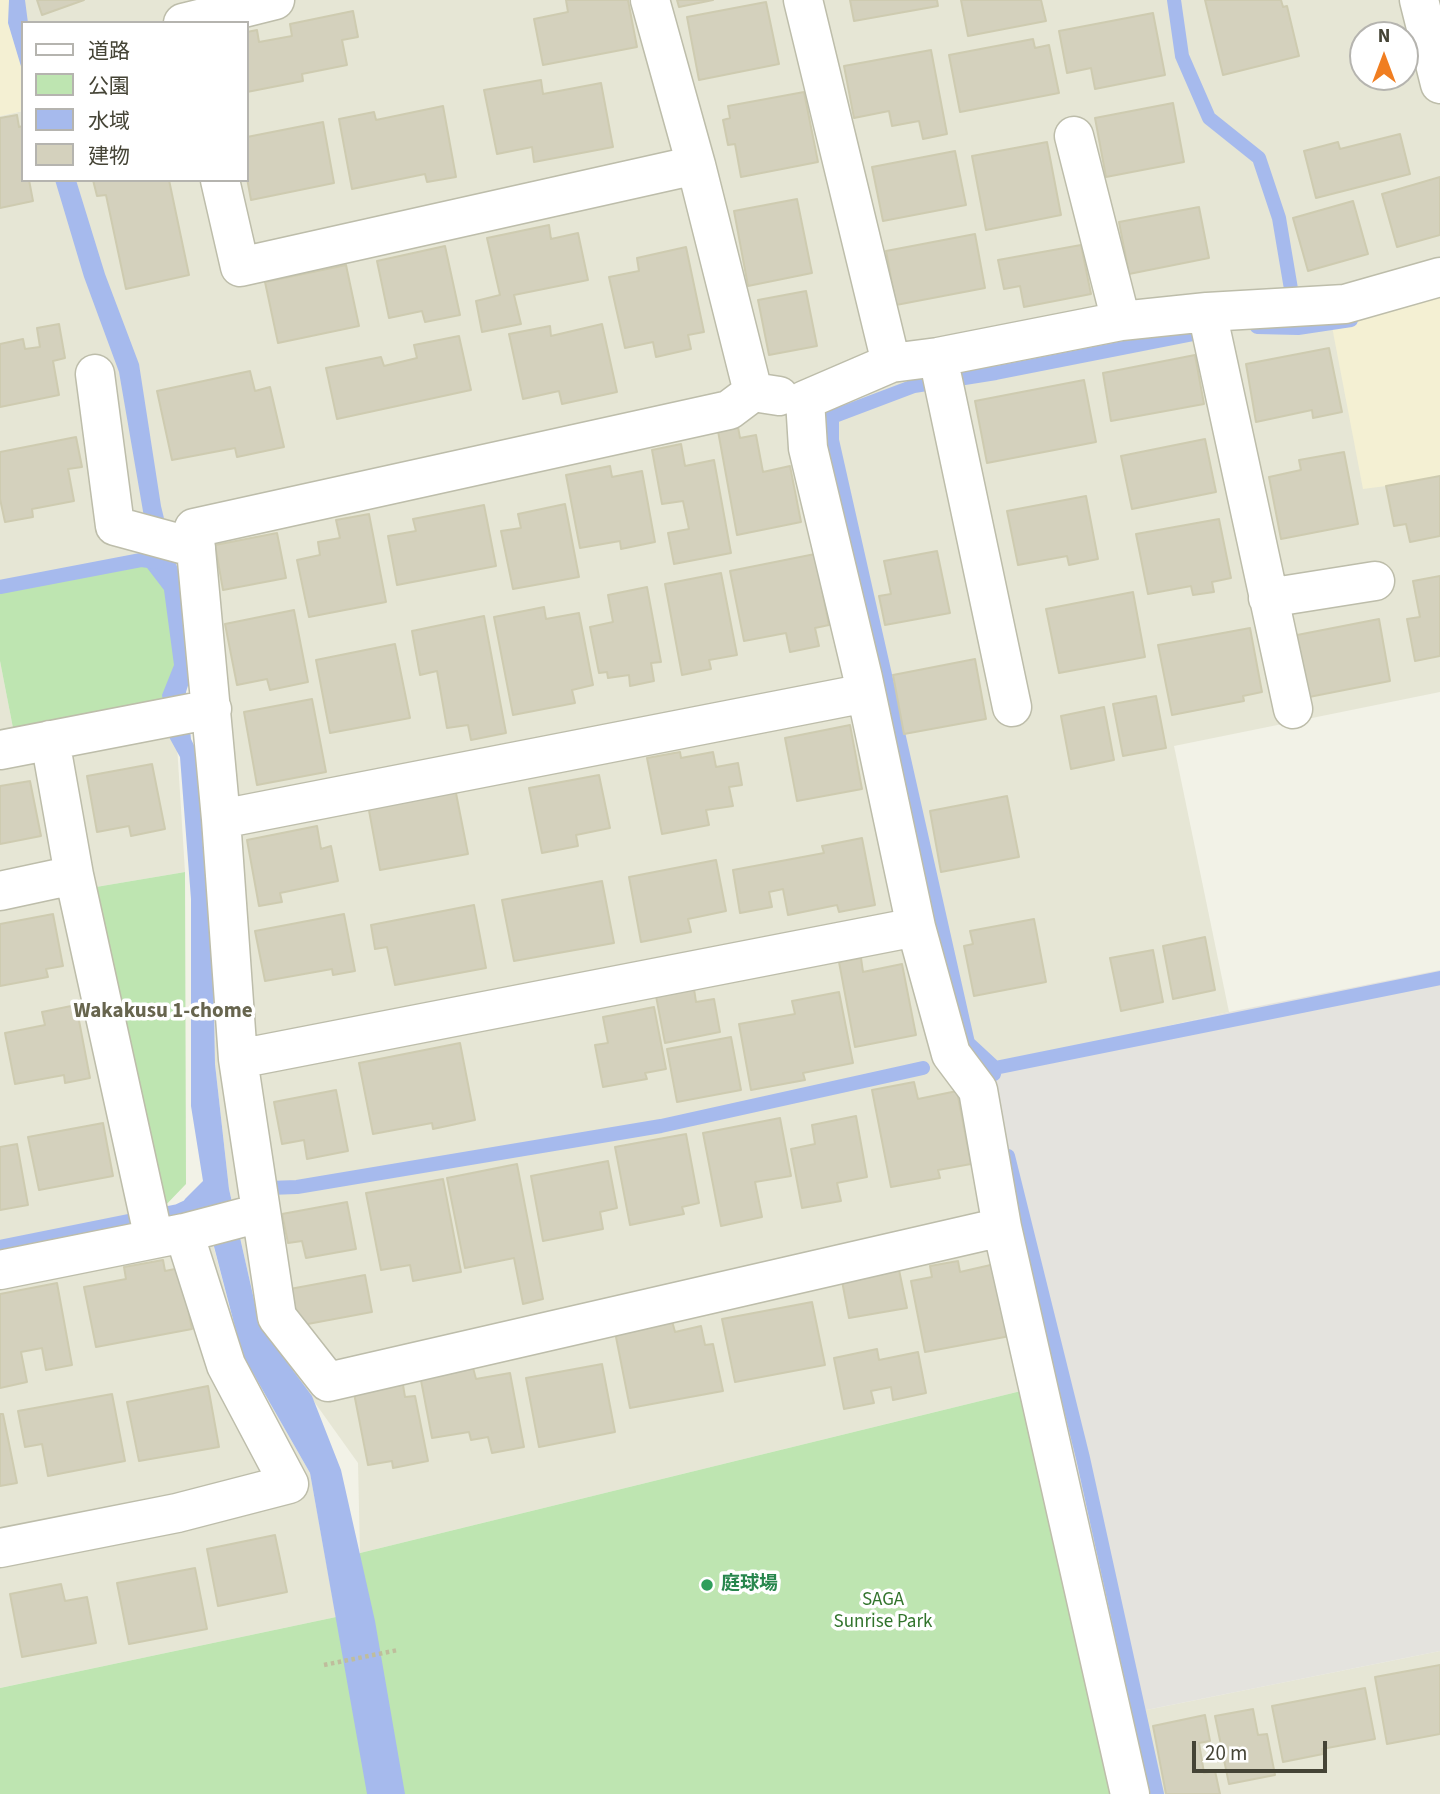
<!DOCTYPE html>
<html>
<head>
<meta charset="utf-8">
<style>
	body { margin:0 }
	#map { position:relative; width:1440px; height:1794px; overflow:hidden; background:#f2f2e7; font-family:"Source Sans 3","Noto Sans JP",sans-serif }
	canvas { display:block }
	.legend { position:absolute; left:21px; top:21px; width:228px; height:161px; box-sizing:border-box; background:#fff; border:2px solid #b5b4af; margin:0; padding:9px 12px; list-style:none; font-size:21px; color:#454436 }
	.legend li { display:flex; align-items:center; gap:14px; height:35px }
	.legend b { width:35px; border:2px solid #b5b4af }
	.north { position:absolute; left:1349px; top:21px; width:70px; height:70px; box-sizing:border-box; background:#fff; border:2px solid #b5b4af; border-radius:50%; rotate:0deg; font-size:19px; font-weight:700; line-height:28px; text-align:center; color:#454436 }
	.north::after { content:''; display:block; margin:auto; width:24px; height:32px; background:#f07e21; clip-path:polygon(50% 0,100% 100%,50% 72%,0 100%) }
	.scale { position:absolute; left:1192px; top:1741px; width:135px; height:32px; box-sizing:border-box; border:4px solid #454436; border-top:0; padding-left:9px; font-size:21px; line-height:24px; white-space:nowrap; color:#454436; -webkit-text-stroke:5px #fff; paint-order:stroke }
</style>
</head>
<body>
<div id="map">
<canvas width="1440" height="1794"></canvas>
<ul class="legend">
<li><b style="height:9px;background:#fff"></b>道路</li>
<li><b style="height:19px;background:#bee5b1"></b>公園</li>
<li><b style="height:19px;background:#a6baed"></b>水域</li>
<li><b style="height:19px;background:#d4d1bd"></b>建物</li>
</ul>
<div class="north">N</div>
<div class="scale">20 m</div>
</div>
<script>
const c = document.querySelector('canvas').getContext('2d');
c.lineJoin = 'round';
function paint(path, color) {
  c.fillStyle = color;
  c.fill(path, 'evenodd');
}
function shape(rows) {
  const path = new Path2D();
  for (const r of rows) {
    path.moveTo(r[0], r[1]);
    for (let i = 2; i < r.length; i += 2) path.lineTo(r[i], r[i + 1]);
  }
  return path;
}
function strokePath(path, color, width, dash) {
  c.strokeStyle = color;
  c.lineWidth = width;
  c.lineCap = dash ? 'butt' : 'round';
  c.setLineDash(dash || []);
  c.stroke(path);
}
function write(font, color, halo, rows, align = 'center') {
  c.font = font + ' "Source Sans 3","Noto Sans JP",sans-serif';
  c.lineWidth = 7;
  c.setLineDash([]);
  c.textBaseline = 'middle';
  c.strokeStyle = halo;
  c.fillStyle = color;
  for (const [text, x, y, turn = 0] of rows) {
    c.save();
    c.translate(x, y);
    c.rotate((+turn || 0) * Math.PI / 180);
    c.textAlign = isNaN(turn) ? turn : align;
    if (halo) c.strokeText(text, 0, 0);
    c.fillText(text, 0, 0);
    c.restore();
  }
}
paint(shape([
	[18,0,1433,0,1440,27,1440,692,1174,746,1229,1012,980,1069,1021,1391,360,1553,358,1463,260,1326,229,1189,215,1064,212,902,191,676,168,548,0,582,0,116,23,111,23,180,247,180,247,23,23,23],
	[1363,35,1405,35,1405,77,1363,77],
	[0,661,13,728,174,698,185,872,90,888,162,1209,213,1244,242,1354,310,1473,336,1617,0,1688],
	[1440,1651,1440,1794,1150,1794,1131,1713]
]), '#e6e6d5');
paint(shape([
	[0,0,18,0,23,41,23,111,0,116],
	[1440,259,1440,479,1363,489,1325,290]
]), '#f4f0d3');
paint(shape([
	[169,548,183,630,174,698,13,728,0,661,0,582],
	[185,872,186,1184,162,1209,90,888],
	[1021,1391,1116,1794,0,1794,0,1688,336,1617,360,1553]
]), '#bee5b1');
paint(shape([
	[1440,970,1440,1651,1131,1713,980,1069,1229,1012]
]), '#e4e3de');
paint(shape([
	[9,0,25,0,28,23,23,23,23,73,8,23],
	[55,180,76,180,105,274,139,364,161,506,173,555,183,584,191,676,186,692,191,739,200,758,212,902,215,1064,229,1189,260,1326,312,1396,341,1470,375,1621,405,1794,367,1794,310,1473,242,1354,205,1212,178,1211,185,1199,203,1181,191,1106,191,899,180,757,169,737,162,695,174,665,164,590,141,560,149,546,119,372,84,277]
]), '#a6baed');
strokePath(shape([
	[1174,0,1182,56,1209,118,1259,158,1279,218,1291,289],
	[1257,327,1298,328,1351,320],
	[0,587,141,560,157,562],
	[995,1068,968,1043,832,440,832,417,914,386,996,373,1209,331],
	[994,1074,995,1068,1440,978],
	[1008,1156,1083,1458,1157,1794],
	[269,1188,297,1187,661,1126,923,1068],
	[0,1247,178,1211,193,1204]
]), '#a6baed', 14);
const building = shape([
	[37,0,84,0,42,15,37,0],
	[566,0,628,0,637,47,543,65,534,19,568,12,566,0],
	[677,0,713,0,679,7,677,0],
	[850,0,937,0,938,6,854,21,850,0],
	[961,0,1041,0,1046,21,968,36,961,0],
	[1205,0,1281,0,1283,7,1287,6,1299,56,1223,75,1205,0],
	[766,2,779,64,699,80,687,17,766,2],
	[353,11,358,37,342,40,347,65,302,74,303,81,247,92,247,32,257,30,259,42,292,36,290,24,353,11],
	[1153,13,1165,75,1095,89,1091,68,1067,73,1059,31,1153,13],
	[1033,39,1035,48,1049,45,1059,93,960,112,949,55,1033,39],
	[931,50,947,134,923,139,919,121,892,126,889,111,854,118,844,66,931,50],
	[541,80,543,94,601,83,613,147,534,162,532,147,497,154,484,90,541,80],
	[804,92,818,162,741,177,735,144,728,145,723,120,730,118,728,106,804,92],
	[1173,103,1184,162,1106,177,1095,118,1173,103],
	[443,106,456,177,427,182,425,174,352,189,339,119,374,112,376,120,443,106],
	[17,115,19,127,23,126,23,180,29,180,33,201,0,208,0,118,17,115],
	[323,122,334,183,251,200,247,178,247,137,323,122],
	[1400,134,1410,174,1316,198,1304,151,1338,142,1340,149,1400,134],
	[1047,142,1061,215,986,230,972,156,1047,142],
	[955,151,966,205,883,221,872,167,955,151],
	[1440,177,1440,235,1397,247,1382,194,1440,177],
	[93,180,169,180,189,275,126,289,106,195,97,196,93,180],
	[797,199,812,273,748,286,734,211,797,199],
	[1353,201,1368,254,1308,271,1293,218,1353,201],
	[1199,207,1209,258,1129,274,1119,222,1199,207],
	[549,225,551,239,578,233,588,280,514,295,521,324,482,332,476,301,500,295,487,238,549,225],
	[975,234,985,288,896,305,886,251,975,234],
	[1081,245,1091,294,1024,307,1020,286,1004,289,998,260,1081,245],
	[445,246,460,315,425,322,422,311,389,318,377,261,445,246],
	[686,247,704,332,688,335,691,349,656,357,653,342,625,348,609,277,639,271,637,258,686,247],
	[346,265,359,326,278,343,265,282,346,265],
	[806,291,817,346,769,355,758,300,806,291],
	[59,324,65,358,53,361,59,395,0,407,0,344,23,339,25,349,40,347,37,328,59,324],
	[602,324,617,392,562,404,559,391,523,399,509,334,550,326,551,336,602,324],
	[459,336,471,390,337,419,326,368,381,357,384,366,417,358,414,345,459,336],
	[1329,348,1342,412,1313,418,1312,410,1256,422,1246,364,1329,348],
	[1195,355,1204,404,1111,421,1103,373,1195,355],
	[250,371,255,391,270,387,284,447,237,457,235,448,172,460,157,391,250,371],
	[1084,380,1096,442,987,463,975,401,1084,380],
	[738,427,740,438,756,435,763,472,790,466,801,522,737,535,718,431,738,427],
	[76,437,82,467,68,469,74,501,32,509,33,517,5,522,0,499,0,452,76,437],
	[1205,439,1216,492,1132,509,1121,456,1205,439],
	[681,444,685,466,714,460,731,553,674,564,668,533,689,529,683,501,662,504,652,450,681,444],
	[1344,452,1358,524,1281,539,1269,477,1301,470,1299,460,1344,452],
	[610,466,612,477,642,471,655,542,621,549,620,541,580,548,566,475,610,466],
	[1440,476,1440,536,1410,542,1406,524,1394,526,1386,486,1440,476],
	[1086,496,1098,559,1069,565,1067,556,1018,565,1007,511,1086,496],
	[565,504,579,577,513,589,501,531,521,528,518,514,565,504],
	[484,505,496,566,397,585,388,536,416,531,413,519,484,505],
	[369,514,386,602,309,617,297,560,320,555,318,542,340,538,336,520,369,514],
	[1219,519,1231,578,1212,582,1214,592,1193,595,1191,586,1148,594,1136,534,1219,519],
	[277,533,286,578,223,590,215,545,277,533],
	[937,551,950,613,885,625,879,596,891,594,884,561,937,551],
	[815,554,829,625,815,628,819,646,790,652,786,633,744,641,730,571,815,554],
	[721,573,737,655,709,660,711,669,682,675,665,584,721,573],
	[1440,576,1440,656,1415,661,1407,619,1420,617,1413,581,1440,576],
	[647,587,661,662,651,663,654,681,630,686,629,675,608,678,607,672,599,673,590,627,613,622,608,595,647,587],
	[1133,592,1145,657,1059,673,1046,609,1133,592],
	[544,607,546,619,579,613,593,685,572,690,575,703,513,715,494,617,544,607],
	[294,610,308,682,270,690,267,679,237,685,225,624,294,610],
	[484,616,506,733,471,740,468,725,447,728,437,671,420,675,412,631,484,616],
	[1379,619,1390,681,1304,698,1292,636,1379,619],
	[1250,628,1262,692,1243,696,1244,701,1172,715,1158,645,1250,628],
	[395,644,410,718,330,733,316,660,395,644],
	[975,659,986,719,904,734,893,675,975,659],
	[1156,696,1166,748,1123,756,1113,704,1156,696],
	[312,699,326,772,257,785,244,712,312,699],
	[1104,707,1114,760,1071,769,1061,716,1104,707],
	[850,725,862,789,797,801,785,738,850,725],
	[680,752,681,758,713,752,716,767,738,763,742,785,729,787,733,806,706,810,709,825,662,834,647,758,680,752],
	[152,764,165,829,131,836,129,826,97,832,87,776,152,764],
	[599,775,610,828,576,835,578,846,542,853,529,788,599,775],
	[30,781,41,836,0,844,0,786,30,781],
	[455,788,468,854,380,870,368,805,455,788],
	[1007,796,1019,857,941,872,930,811,1007,796],
	[317,826,321,849,331,846,338,881,280,893,282,902,259,906,247,840,317,826],
	[862,838,875,905,839,912,837,905,788,915,783,889,769,892,772,907,740,913,733,870,824,853,822,846,862,838],
	[716,860,726,911,688,919,691,932,641,942,629,877,716,860],
	[602,881,614,943,514,961,502,900,602,881],
	[474,905,486,968,395,985,387,947,375,949,371,925,474,905],
	[53,914,63,966,46,969,48,977,0,986,0,924,53,914],
	[344,914,355,971,333,975,332,969,265,981,255,931,344,914],
	[1034,919,1046,982,974,996,964,946,973,944,970,931,1034,919],
	[1205,937,1215,990,1173,999,1163,946,1205,937],
	[1153,950,1163,1002,1121,1011,1110,958,1153,950],
	[861,958,863,972,902,964,916,1035,855,1047,839,962,861,958],
	[694,989,696,1002,714,999,720,1032,665,1043,656,996,694,989],
	[839,992,853,1063,803,1073,805,1080,751,1090,739,1024,795,1014,792,1001,839,992],
	[76,1005,90,1078,65,1083,64,1075,15,1084,5,1033,45,1025,42,1012,76,1005],
	[654,1007,666,1069,645,1073,647,1079,603,1087,595,1045,608,1043,603,1017,654,1007],
	[731,1037,741,1090,677,1102,667,1049,731,1037],
	[460,1043,475,1120,433,1129,432,1123,373,1134,359,1063,460,1043],
	[914,1082,918,1099,957,1091,971,1164,938,1170,940,1178,891,1187,872,1090,914,1082],
	[336,1090,348,1151,307,1159,304,1140,282,1144,274,1102,336,1090],
	[856,1116,867,1177,837,1183,841,1201,802,1208,791,1149,815,1144,812,1125,856,1116],
	[780,1118,791,1176,755,1182,762,1217,721,1226,703,1133,780,1118],
	[103,1123,113,1176,39,1190,28,1137,103,1123],
	[686,1134,699,1203,682,1207,684,1214,630,1225,615,1147,686,1134],
	[17,1144,28,1205,0,1210,0,1147,17,1144],
	[608,1161,617,1208,600,1212,603,1229,543,1241,531,1176,608,1161],
	[517,1164,543,1299,523,1304,514,1258,465,1268,447,1178,517,1164],
	[443,1179,461,1272,413,1281,410,1265,381,1270,366,1193,443,1179],
	[347,1202,356,1249,306,1258,302,1241,288,1243,282,1214,347,1202],
	[163,1260,165,1271,180,1268,192,1329,96,1347,84,1287,126,1279,124,1267,163,1260],
	[958,1261,960,1272,995,1264,1010,1336,925,1352,911,1281,932,1277,930,1266,958,1261],
	[899,1270,907,1308,849,1318,842,1281,899,1270],
	[365,1275,372,1312,297,1326,290,1289,365,1275],
	[57,1283,72,1365,46,1370,42,1348,21,1352,27,1382,0,1388,0,1294,57,1283],
	[812,1302,825,1365,735,1382,722,1319,812,1302],
	[672,1321,675,1332,701,1326,705,1345,713,1344,723,1391,630,1408,615,1332,672,1321],
	[877,1349,879,1360,918,1352,926,1393,893,1400,891,1387,871,1391,874,1403,844,1409,834,1358,877,1349],
	[472,1364,476,1379,510,1373,524,1447,492,1453,488,1437,471,1440,469,1432,432,1438,420,1375,472,1364],
	[602,1364,615,1432,539,1447,526,1378,602,1364],
	[402,1379,405,1397,415,1396,428,1461,393,1468,392,1461,368,1465,353,1388,402,1379],
	[208,1386,219,1447,139,1461,127,1402,208,1386],
	[112,1394,125,1461,48,1476,42,1444,25,1447,18,1411,112,1394],
	[0,1414,3,1414,17,1483,0,1486,0,1414],
	[275,1535,287,1592,218,1606,207,1549,275,1535],
	[195,1568,207,1629,129,1644,117,1583,195,1568],
	[61,1584,65,1601,87,1597,96,1643,22,1657,10,1594,61,1584],
	[1440,1665,1440,1734,1387,1744,1375,1677,1440,1665],
	[1365,1688,1375,1739,1322,1749,1323,1754,1283,1762,1272,1706,1365,1688],
	[1253,1709,1258,1735,1267,1734,1275,1775,1229,1784,1215,1716,1253,1709],
	[1205,1715,1210,1741,1199,1743,1204,1773,1215,1771,1220,1794,1166,1794,1153,1726,1205,1715]
]);
paint(building, '#d4d1bd');
strokePath(building, '#cecbb0', 2);
const street = shape([
	[650,0,696,165,753,392,779,396],
	[803,0,891,363],
	[1419,0,1440,84],
	[183,23,275,0],
	[1074,136,1121,321],
	[220,180,240,267,696,165],
	[1207,312,1293,709],
	[938,357,1012,707],
	[95,374,115,526,196,548],
	[753,392,729,410,194,528,221,819,238,1059,277,1317,328,1382,1002,1227],
	[1268,598,1375,581],
	[50,740,74,875,154,1239],
	[0,750,212,709],
	[221,819,866,693],
	[0,891,74,875],
	[238,1059,916,927],
	[0,1270,184,1233,260,1213],
	[0,1548,177,1513,289,1484,226,1365,184,1233],
	[1130,1794,1002,1227,978,1090,951,1054,916,927,863,678,808,448,805,400,891,363,938,357,1121,321,1207,312,1345,304,1440,277]
]);
strokePath(street, '#bdbdaa', 41);
strokePath(shape([
	[324,1665,398,1650]
]), '#bfbd9c', 4.5, [3.5, 3.5]);
strokePath(street, '#fff', 38);
for (const [x, y, r, color] of [
	[707,1585,7,"#2e9e5b"]
]) {
  const dot = new Path2D();
  dot.arc(x, y, r, 0, 2 * Math.PI);
  c.fillStyle = color;
  c.fill(dot);
  strokePath(dot, '#fff', 2.5);
}
write('bold 19px', '#27864d', '#fff', [
	["庭球場",721,1585]
], 'left');
write('19px', '#32742c', '#fff', [
	["SAGA",883,1601],
	["Sunrise Park",883,1623]
]);
write('bold 21px', '#67654e', '#fff', [
	["Wakakusu 1-chome",163,1012]
]);
</script>
</body>
</html>
